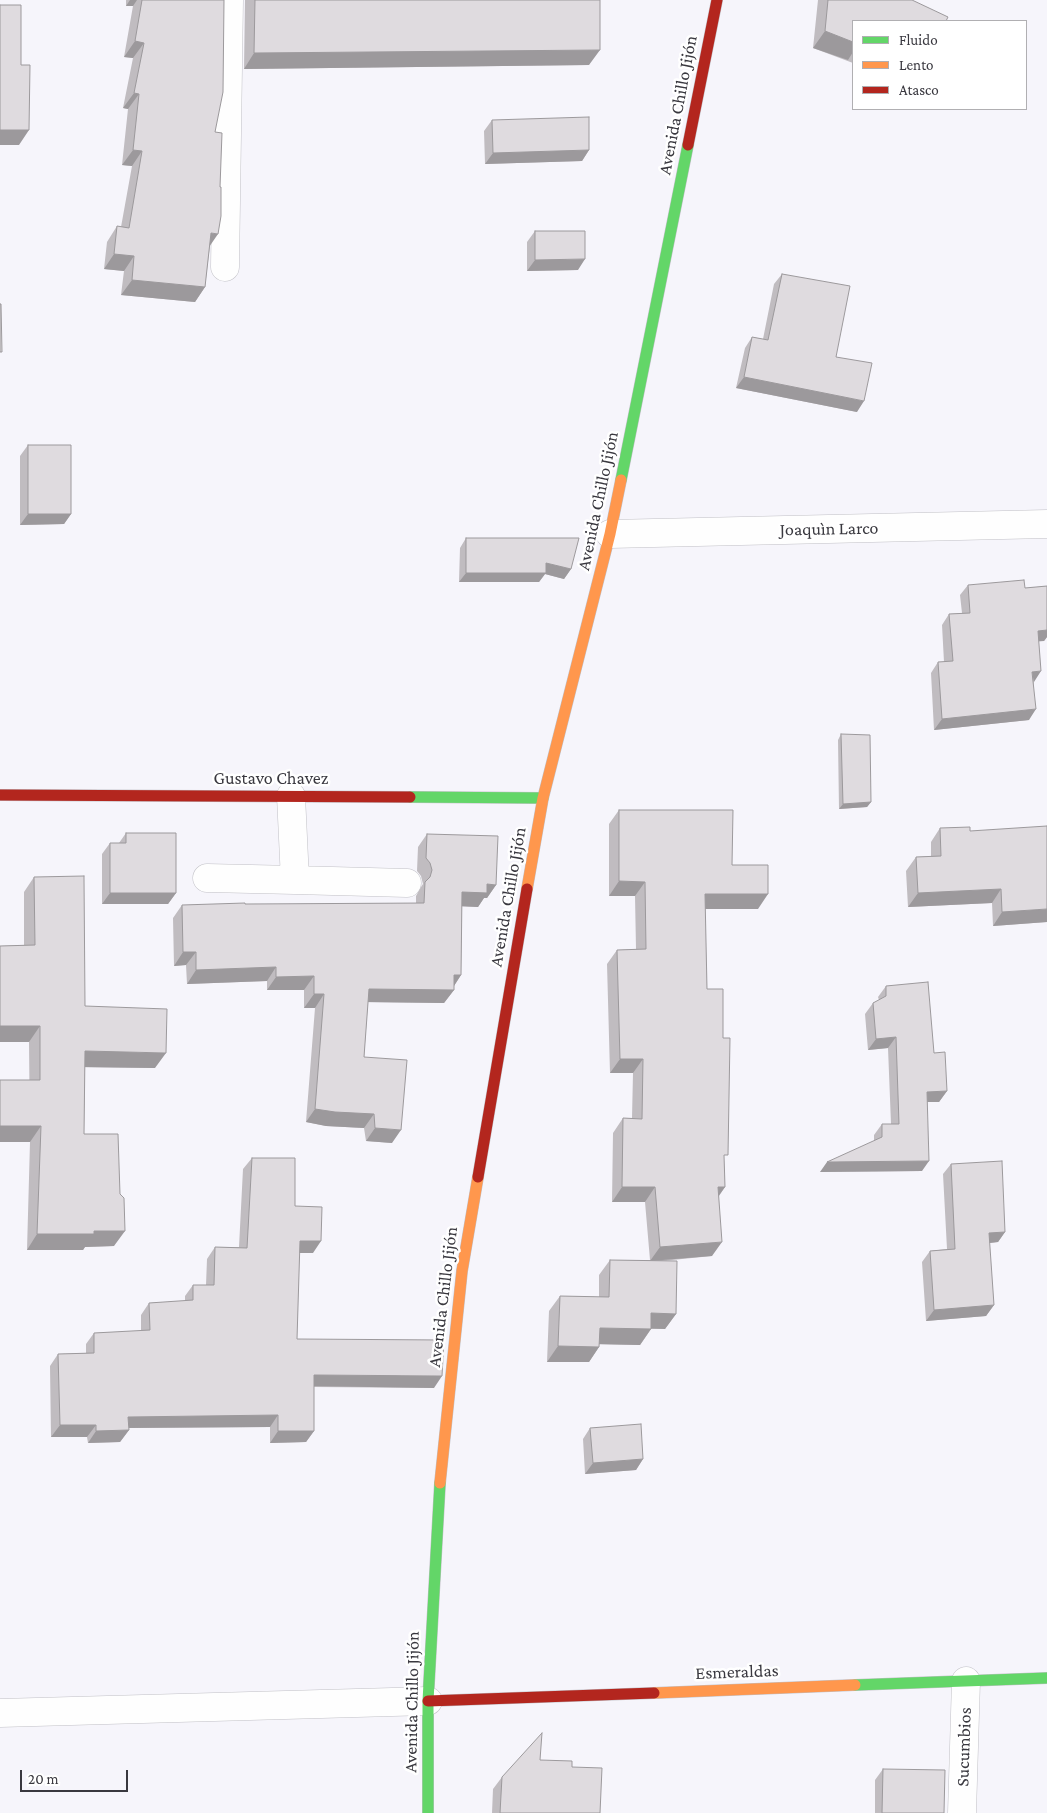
<!DOCTYPE html>
<html>
<head>
<meta charset="utf-8">
<style>
	body { margin:0 }
	#map { position:relative; width:1047px; height:1813px; overflow:hidden; background:#f6f5fb; font-family:"Crimson Pro",serif }
	canvas { display:block }
	.legend { position:absolute; left:852px; top:20px; width:175px; height:90px; box-sizing:border-box; background:#fff; border:1px solid #b0afb2; margin:0; padding:6px 9px; list-style:none; font-size:15px; color:#39383f }
	.legend li { display:flex; align-items:center; gap:10px; height:25px }
	.legend b { width:25px; border:1px solid #b0afb2 }
	.scale { position:absolute; left:20px; top:1770px; width:108px; height:22px; box-sizing:border-box; border:2px solid #39383f; border-top:0; padding-left:6px; font-size:15px; line-height:18px; white-space:nowrap; color:#39383f; -webkit-text-stroke:4px #fff; paint-order:stroke }
</style>
</head>
<body>
<div id="map">
<canvas width="1047" height="1813"></canvas>
<ul class="legend">
<li><b style="height:6px;background:#63d668"></b>Fluido</li>
<li><b style="height:6px;background:#ff974d"></b>Lento</li>
<li><b style="height:6px;background:#b3261e"></b>Atasco</li>
</ul>
<div class="scale">20 m</div>
</div>
<script>
const c = document.querySelector('canvas').getContext('2d');
c.lineJoin = 'round';
function shape(rows) {
  const path = new Path2D();
  for (const r of rows) {
    path.moveTo(r[0], r[1]);
    for (let i = 2; i < r.length; i += 2) path.lineTo(r[i], r[i + 1]);
  }
  return path;
}
function strokePath(path, color, width, dash) {
  c.strokeStyle = color;
  c.lineWidth = width;
  c.lineCap = dash ? 'butt' : 'round';
  c.setLineDash(dash || []);
  c.stroke(path);
}
function paint(path, color) {
  c.fillStyle = color;
  c.fill(path, 'evenodd');
}
function write(font, color, halo, rows, align = 'center') {
  c.font = font + ' "Crimson Pro",serif';
  c.lineWidth = 5;
  c.setLineDash([]);
  c.textBaseline = 'middle';
  c.strokeStyle = halo;
  c.fillStyle = color;
  for (const [text, x, y, turn = 0] of rows) {
    c.save();
    c.translate(x, y);
    c.rotate((+turn || 0) * Math.PI / 180);
    c.textAlign = isNaN(turn) ? turn : align;
    if (halo) c.strokeText(text, 0, 0);
    c.fillText(text, 0, 0);
    c.restore();
  }
}
const street = shape([
	[225,267,229,0],
	[610,534,1047,524],
	[207,878,295,880,291,796],
	[295,880,407,883],
	[0,1713,428,1701],
	[962,1813,966,1681]
]);
const fast = shape([
	[621,480,688,145],
	[410,797,543,798],
	[855,1685,1047,1678],
	[428,1813,428,1701,440,1483]
]);
const slow = shape([
	[527,889,543,798,610,534,621,480],
	[440,1483,462,1271,478,1177],
	[654,1693,855,1685]
]);
const jam = shape([
	[688,145,717,0],
	[0,795,410,797],
	[478,1177,527,889],
	[428,1701,654,1693]
]);
strokePath(street, '#c1c0c6', 29);
strokePath(fast, '#c1c0c6', 12);
strokePath(slow, '#c1c0c6', 12);
strokePath(jam, '#c1c0c6', 12);
strokePath(street, '#fefefe', 28);
strokePath(fast, '#63d668', 11);
strokePath(slow, '#ff974d', 11);
strokePath(jam, '#b3261e', 11);
paint(shape([
	[126,0,224,0,215,132,210,245,205,287,195,302,121,295,124,271,104,269,107,242,117,226,121,227,132,166,122,165,128,109,123,108,133,58,124,57,133,6,126,6],
	[245,0,600,0,589,65,244,69],
	[818,0,912,0,853,21,853,63,813,48],
	[492,120,589,150,582,161,485,164,484,131],
	[535,231,578,270,527,271,527,242],
	[782,274,836,357,857,412,736,388,745,348,752,337,763,339,774,284],
	[28,445,71,514,64,524,20,525,20,456],
	[466,538,571,569,564,579,545,574,539,582,459,582,460,548],
	[968,585,1025,588,1047,586,1047,637,1044,641,1039,641,1029,720,934,730,931,673,938,662,944,662,942,625,949,614,962,613,960,595],
	[841,734,871,802,867,807,839,809,838,740],
	[619,810,732,865,758,909,705,909,707,989,724,1160,725,1187,719,1196,712,1256,662,1261,676,1314,665,1329,651,1329,640,1345,599,1344,599,1347,589,1362,547,1362,549,1311,560,1296,599,1297,599,1275,610,1260,650,1260,645,1202,612,1202,613,1133,623,1118,632,1118,633,1073,610,1073,607,964,617,950,636,949,635,896,609,896,609,824],
	[940,828,970,831,1047,922,993,926,992,903,908,907,906,871,916,857,931,856,931,842],
	[126,833,176,893,168,904,102,904,102,854,110,843,119,843],
	[427,834,496,885,487,898,484,898,478,907,462,906,461,975,454,986,454,990,444,1003,368,1002,364,1057,392,1143,366,1141,364,1128,326,1126,306,1122,315,1008,304,1008,304,990,267,990,267,981,187,984,186,965,174,966,173,918,182,905,416,903,416,896,421,887,423,884,421,876,417,871,418,847],
	[34,877,85,1006,155,1068,85,1067,84,1134,114,1246,85,1247,83,1250,27,1250,30,1142,29,1042,0,1042,0,946,24,945,24,892],
	[886,986,934,1053,947,1091,939,1102,927,1102,922,1171,820,1172,874,1141,874,1135,882,1124,891,1124,888,1048,868,1050,865,1014,873,1003,879,1000,878,997],
	[252,1158,295,1206,313,1253,299,1253,297,1339,434,1388,314,1387,314,1431,306,1442,270,1443,270,1427,129,1428,129,1430,120,1442,88,1443,87,1437,51,1437,50,1366,58,1354,86,1353,86,1344,94,1333,141,1331,141,1315,149,1303,185,1301,185,1296,193,1285,206,1285,207,1259,215,1247,239,1247,243,1169],
	[951,1164,1005,1232,998,1242,989,1243,994,1305,986,1316,926,1321,922,1262,930,1251,947,1249,943,1174],
	[590,1428,643,1459,636,1470,585,1474,583,1439],
	[540,1760,572,1767,600,1813,492,1813,493,1789,502,1777],
	[883,1769,944,1813,875,1813,875,1780]
]), '#c0bcc0');
paint(shape([
	[130,0,137,0,133,6,126,6],
	[825,31,853,42,853,52,848,60,813,48],
	[135,41,144,43,133,58,124,57],
	[600,50,589,65,244,69,254,53],
	[134,93,139,94,128,109,123,108],
	[0,130,29,130,19,145,0,145],
	[133,150,142,151,132,166,122,165],
	[589,150,582,161,485,164,493,153],
	[211,233,218,234,207,250],
	[114,254,134,256,124,271,104,269],
	[585,259,578,270,527,271,535,260],
	[132,280,205,287,195,302,121,295],
	[744,377,864,401,857,412,736,388],
	[28,514,71,514,64,524,20,525],
	[546,563,571,569,564,579,545,574,539,582,459,582,466,573],
	[1047,630,1047,637,1044,641,1030,642,1038,631],
	[1041,671,1034,682,1032,672],
	[1036,709,1029,720,934,730,942,719],
	[871,802,867,807,839,809,843,804],
	[619,881,645,882,635,896,609,896],
	[487,884,496,885,487,898,484,898,478,907,453,906,462,892],
	[1001,889,992,903,908,907,918,893],
	[110,893,176,893,168,904,102,904],
	[705,894,768,894,758,909,695,909],
	[1047,909,1047,922,993,926,1002,912],
	[183,952,196,952,186,965,174,966],
	[276,967,267,981,187,984,196,970],
	[454,975,461,975,452,989],
	[314,976,304,990,267,990,276,977],
	[369,989,454,990,444,1003,360,1002],
	[314,994,324,994,315,1008,304,1008],
	[0,1026,40,1026,29,1042,0,1042],
	[896,1037,888,1048,868,1050,876,1039],
	[85,1051,166,1053,155,1068,74,1067],
	[620,1059,643,1059,633,1073,610,1073],
	[947,1091,939,1102,919,1102,927,1092],
	[315,1109,374,1114,364,1128,326,1126,306,1122],
	[0,1126,41,1126,30,1142,0,1142],
	[375,1128,401,1130,392,1143,366,1141],
	[929,1161,922,1171,820,1172,827,1162],
	[622,1187,655,1187,645,1202,612,1202],
	[718,1187,725,1187,715,1201],
	[94,1231,125,1231,114,1246,85,1247,83,1250,27,1250,37,1234],
	[1005,1232,998,1242,981,1244,989,1233],
	[300,1241,321,1241,313,1253,291,1253],
	[722,1242,712,1256,650,1261,660,1247],
	[994,1305,986,1316,926,1321,934,1310],
	[651,1313,676,1314,665,1329,640,1328],
	[600,1328,651,1329,640,1345,589,1344],
	[558,1346,599,1347,589,1362,547,1362],
	[314,1375,442,1376,434,1388,305,1386],
	[278,1415,270,1427,120,1428,128,1417],
	[60,1425,96,1425,87,1437,51,1437],
	[129,1430,120,1442,88,1443,96,1431],
	[278,1431,314,1431,306,1442,270,1443],
	[643,1459,636,1470,585,1474,593,1463]
]), '#9c999c');
const building = shape([
	[142,0,224,0,223,92,215,132,222,133,220,187,221,187,221,216,218,234,211,233,205,287,132,280,134,256,114,254,117,226,129,228,142,151,133,150,139,94,134,93,144,43,135,41,142,0],
	[255,0,600,0,600,50,254,53,255,0],
	[828,0,912,0,948,17,946,21,853,21,853,42,825,31,828,0],
	[0,5,21,5,21,65,30,65,29,130,0,130,0,5],
	[589,117,589,150,493,153,492,120,589,117],
	[535,231,585,231,585,259,535,260,535,231],
	[782,274,850,286,836,357,872,363,864,401,744,377,752,337,768,340,782,274],
	[0,304,1,304,2,352,0,352,0,304],
	[28,445,71,445,71,514,28,514,28,445],
	[466,538,579,538,571,569,546,563,546,573,466,573,466,538],
	[1024,580,1025,588,1047,586,1047,630,1038,631,1041,671,1032,672,1036,709,942,719,938,662,953,661,949,614,970,613,968,585,1024,580],
	[841,734,870,735,871,802,843,804,841,734],
	[619,810,733,810,732,865,768,865,768,894,705,894,707,989,723,989,723,1038,730,1038,728,1155,724,1155,725,1187,718,1187,722,1242,660,1247,655,1187,622,1187,623,1118,642,1119,643,1059,620,1059,617,950,646,949,645,882,619,881,619,810],
	[1047,826,1047,909,1002,912,1001,889,918,893,916,857,941,856,940,828,970,827,970,831,1047,826],
	[126,833,176,833,176,893,110,893,110,843,126,843,126,833],
	[427,834,498,836,496,885,487,884,487,893,462,892,461,975,454,975,454,990,369,989,364,1057,407,1060,401,1130,375,1128,374,1114,335,1112,315,1109,324,994,314,994,314,976,276,977,276,967,196,970,196,952,183,952,182,905,245,903,245,904,424,903,425,882,430,877,432,870,430,863,426,858,427,834],
	[84,876,85,1006,167,1009,166,1053,85,1051,84,1134,118,1134,120,1194,124,1198,125,1231,94,1231,94,1234,37,1234,41,1126,0,1126,0,1080,40,1080,40,1026,0,1026,0,946,35,945,34,877,84,876],
	[928,982,934,1053,945,1052,947,1091,927,1092,929,1161,827,1162,882,1137,882,1124,899,1124,896,1037,876,1039,873,1003,886,996,886,986,928,982],
	[252,1158,295,1158,295,1206,322,1207,321,1241,300,1241,297,1339,444,1340,442,1376,314,1375,314,1431,278,1431,278,1415,128,1417,129,1430,96,1431,96,1425,60,1425,58,1354,94,1353,94,1333,150,1330,149,1303,193,1300,193,1285,214,1285,215,1247,247,1248,252,1158],
	[1002,1161,1005,1232,989,1233,994,1305,934,1310,930,1251,955,1249,951,1164,1002,1161],
	[610,1260,677,1261,676,1314,651,1313,651,1329,600,1328,599,1347,558,1346,560,1296,609,1297,610,1260],
	[641,1424,643,1459,593,1463,590,1428,641,1424],
	[542,1733,540,1760,572,1761,572,1767,602,1768,600,1813,500,1813,502,1777,542,1733],
	[883,1769,945,1770,944,1813,882,1813,883,1769]
]);
paint(building, '#dfdbdf');
strokePath(building, '#9c999c', 1);
write('18px', '#39383f', '#fff', [
	["Avenida Chillo Jijón",678,105,-79],
	["Avenida Chillo Jijón",598,501,-78],
	["Joaquìn Larco",829,529,-1],
	["Gustavo Chavez",271,778],
	["Avenida Chillo Jijón",508,897,-80],
	["Avenida Chillo Jijón",443,1297,-83],
	["Esmeraldas",737,1672,-2],
	["Avenida Chillo Jijón",412,1702,-89],
	["Sucumbios",964,1747,-88]
]);
</script>
</body>
</html>
